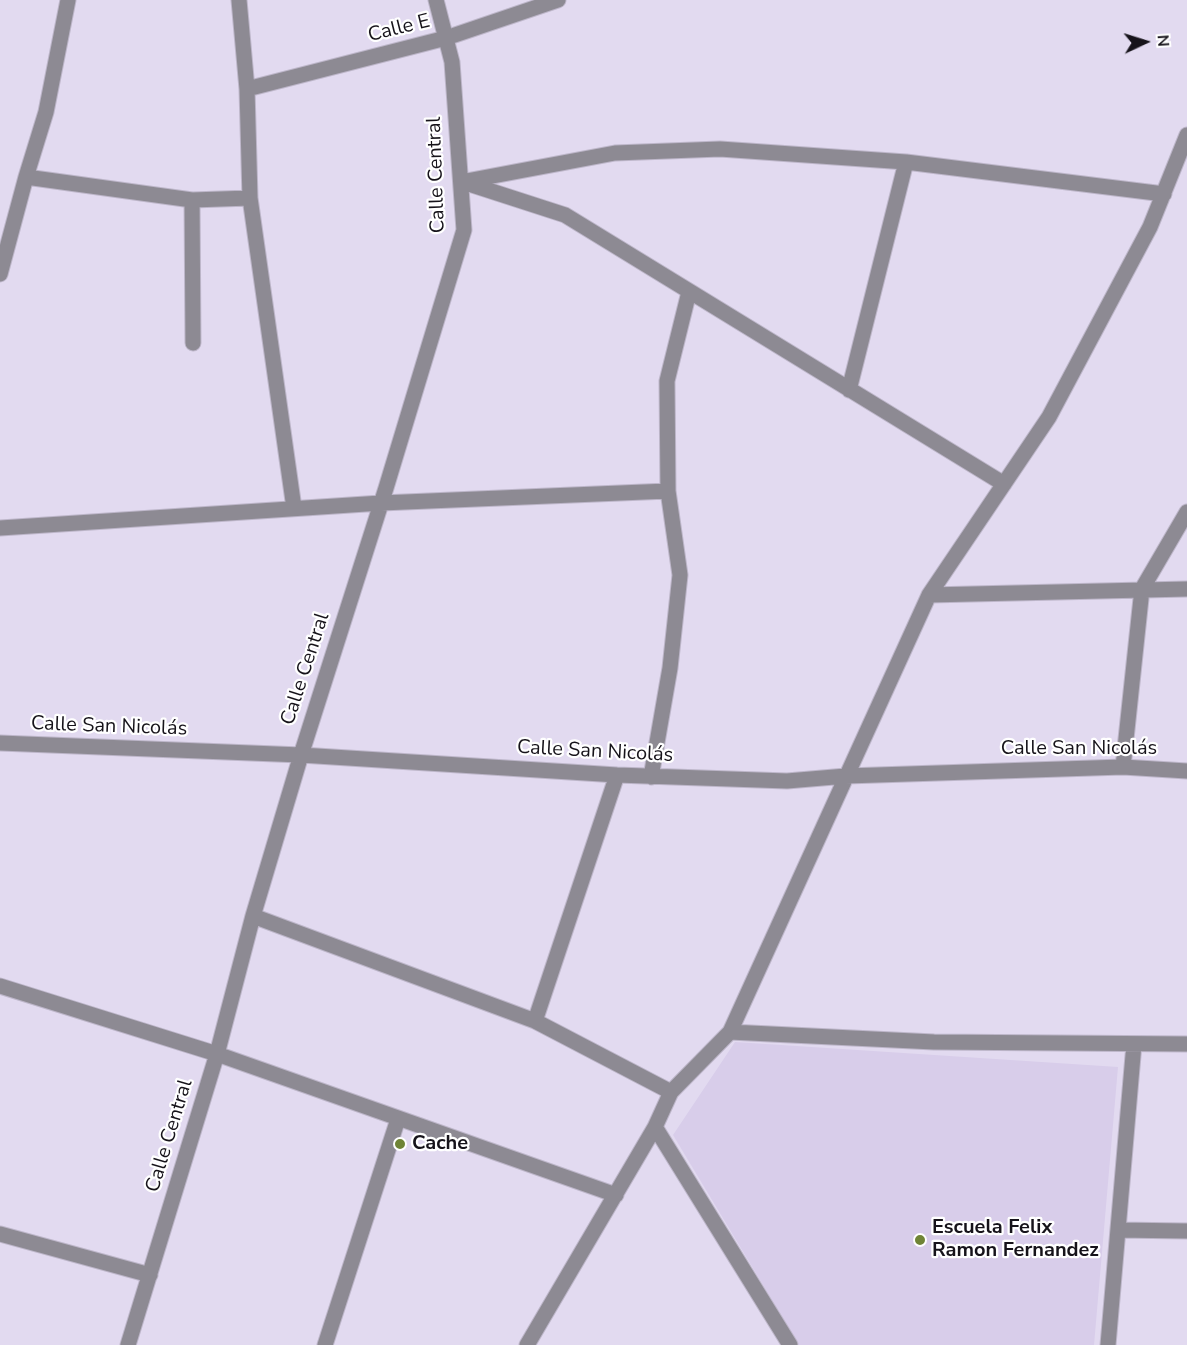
<!DOCTYPE html>
<html>
<head>
<meta charset="utf-8">
<style>
	body { margin:0 }
	#map { position:relative; width:1187px; height:1345px; overflow:hidden; background:#e2daf0; font-family:"Nunito Sans",sans-serif }
	canvas { display:block }
	.north { position:absolute; left:1115px; top:12px; width:60px; height:60px; -webkit-text-stroke:4px #fff; paint-order:stroke; rotate:86deg; font-size:16px; font-weight:700; line-height:24px; text-align:center; color:#16131a }
	.north::after { content:''; display:block; margin:auto; width:21px; height:27px; background:#16131a; clip-path:polygon(50% 0,100% 100%,50% 72%,0 100%) }
</style>
</head>
<body>
<div id="map">
<canvas width="1187" height="1345"></canvas>
<div class="north">N</div>
</div>
<script>
const c = document.querySelector('canvas').getContext('2d');
c.lineJoin = 'round';
function paint(path, color) {
  c.fillStyle = color;
  c.fill(path, 'evenodd');
}
function shape(rows) {
  const path = new Path2D();
  for (const r of rows) {
    path.moveTo(r[0], r[1]);
    for (let i = 2; i < r.length; i += 2) path.lineTo(r[i], r[i + 1]);
  }
  return path;
}
function strokePath(path, color, width, dash) {
  c.strokeStyle = color;
  c.lineWidth = width;
  c.lineCap = dash ? 'butt' : 'round';
  c.setLineDash(dash || []);
  c.stroke(path);
}
function write(font, color, halo, rows, align = 'center') {
  c.font = font + ' "Nunito Sans",sans-serif';
  c.lineWidth = 4.5;
  c.setLineDash([]);
  c.textBaseline = 'middle';
  c.strokeStyle = halo;
  c.fillStyle = color;
  for (const [text, x, y, turn = 0] of rows) {
    c.save();
    c.translate(x, y);
    c.rotate((+turn || 0) * Math.PI / 180);
    c.textAlign = isNaN(turn) ? turn : align;
    if (halo) c.strokeText(text, 0, 0);
    c.fillText(text, 0, 0);
    c.restore();
  }
}
paint(shape([
	[735,1042,1118,1067,1094,1345,799,1345,673,1135]
]), '#d8cdea');
const minor = shape([
	[239,0,247,89,250,198,294,508],
	[247,89,446,38,558,0],
	[1187,135,1150,227,1049,417,929,595,730,1032,934,1042,1187,1044],
	[26,177,192,200,250,198],
	[461,182,615,153,720,149,906,162,1164,194],
	[463,182,565,215,1004,484],
	[192,200,193,343],
	[0,274,26,177,46,112,68,0],
	[849,390,906,162],
	[0,528,381,503,668,491],
	[929,595,1187,589],
	[0,743,301,755,617,775,787,781,846,776,1123,767,1187,771],
	[1123,767,1142,589,1187,512],
	[651,777,670,668,680,575,668,491,667,381,689,292],
	[253,916,535,1021,671,1092,730,1032],
	[0,986,217,1054,616,1195],
	[535,1021,617,775],
	[655,1127,790,1345],
	[1118,1230,1187,1231],
	[0,1234,150,1275],
	[128,1345,217,1054,253,916,301,755,386,488,464,230,452,62,436,0],
	[325,1345,398,1119],
	[527,1345,655,1127,671,1092],
	[1108,1345,1134,1044]
]);
strokePath(minor, '#bdb6c9', 17);
strokePath(minor, '#8d8a93', 15);
for (const [x, y, r, color] of [
	[400,1144,6,"#6f8436"],
	[920,1240,6,"#6f8436"]
]) {
  const dot = new Path2D();
  dot.arc(x, y, r, 0, 2 * Math.PI);
  c.fillStyle = color;
  c.fill(dot);
  strokePath(dot, '#fff', 2);
}
write('20px', '#16131a', '#fff', [
	["Calle E",399,29,-14],
	["Calle Central",437,175,-92],
	["Calle Central",306,669,-72],
	["Calle San Nicolás",109,727,2],
	["Calle San Nicolás",1079,749],
	["Calle San Nicolás",595,752,3],
	["Calle Central",170,1136,-73]
]);
write('bold 20px', '#16131a', '#fff', [
	["Cache",412,1144],
	["Escuela Felix",932,1228],
	["Ramon Fernandez",932,1251]
], 'left');
</script>
</body>
</html>
